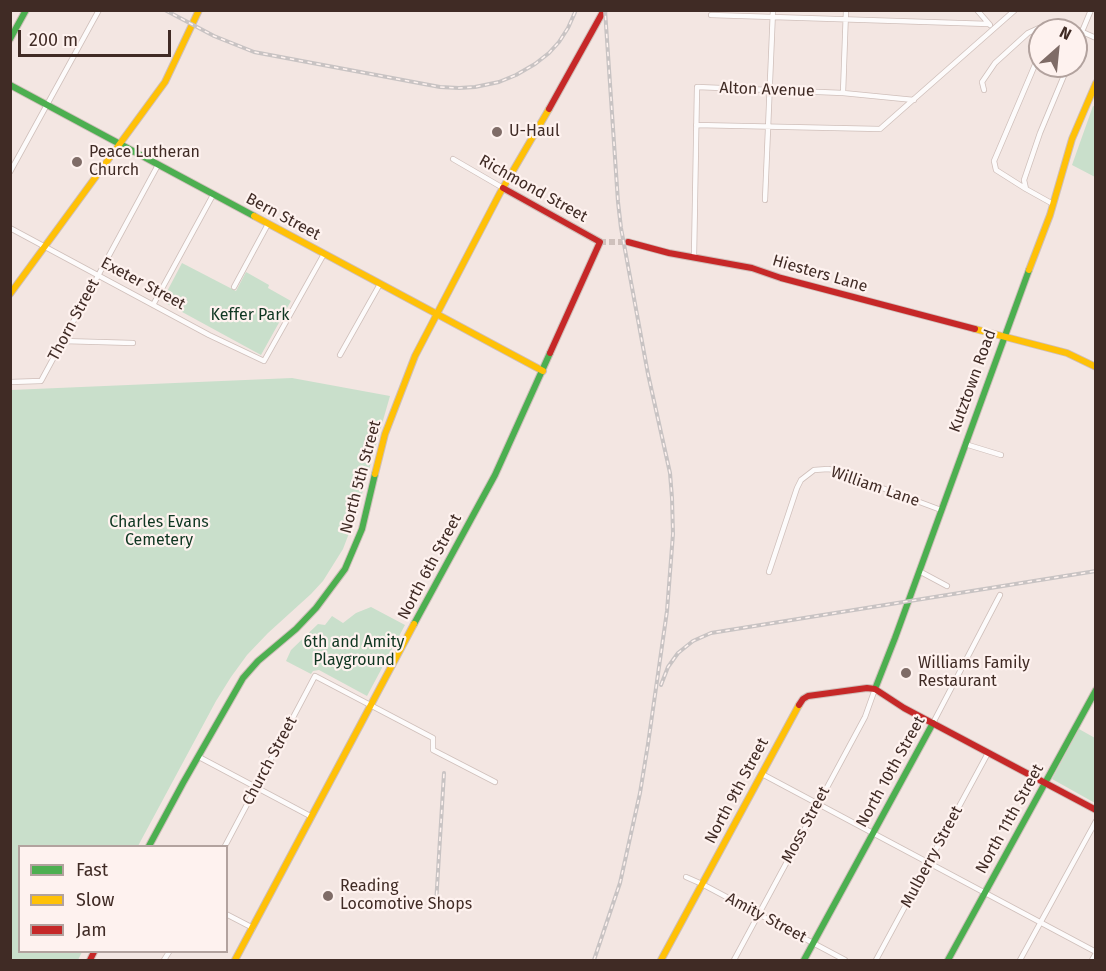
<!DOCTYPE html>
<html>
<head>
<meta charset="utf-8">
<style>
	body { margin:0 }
	#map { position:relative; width:1106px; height:971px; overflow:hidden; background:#f3e6e2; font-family:"Fira Sans",sans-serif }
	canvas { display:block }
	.frame { position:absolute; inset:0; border:12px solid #402b25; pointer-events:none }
	.legend { position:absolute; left:18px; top:845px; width:210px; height:108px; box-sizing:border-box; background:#fef2ef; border:2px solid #b2a29e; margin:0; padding:8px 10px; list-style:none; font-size:18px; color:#402b25 }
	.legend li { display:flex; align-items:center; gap:12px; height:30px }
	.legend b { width:30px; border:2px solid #b2a29e }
	.north { position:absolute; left:1028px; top:18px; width:60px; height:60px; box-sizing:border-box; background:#fef2ef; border:2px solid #b2a29e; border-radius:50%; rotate:27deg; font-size:16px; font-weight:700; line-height:24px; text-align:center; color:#402b25 }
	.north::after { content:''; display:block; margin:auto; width:21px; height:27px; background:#7f6c67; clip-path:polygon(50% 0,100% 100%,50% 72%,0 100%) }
	.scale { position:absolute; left:18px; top:30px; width:153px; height:27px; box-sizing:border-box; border:3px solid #402b25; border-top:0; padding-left:8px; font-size:18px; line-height:21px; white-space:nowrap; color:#402b25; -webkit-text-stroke:4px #fef2ef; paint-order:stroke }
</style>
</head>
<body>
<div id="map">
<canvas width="1106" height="971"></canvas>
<div class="frame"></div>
<ul class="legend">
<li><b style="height:8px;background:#4caf50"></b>Fast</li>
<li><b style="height:8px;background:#ffc107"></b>Slow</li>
<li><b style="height:8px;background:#c62828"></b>Jam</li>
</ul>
<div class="north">N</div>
<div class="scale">200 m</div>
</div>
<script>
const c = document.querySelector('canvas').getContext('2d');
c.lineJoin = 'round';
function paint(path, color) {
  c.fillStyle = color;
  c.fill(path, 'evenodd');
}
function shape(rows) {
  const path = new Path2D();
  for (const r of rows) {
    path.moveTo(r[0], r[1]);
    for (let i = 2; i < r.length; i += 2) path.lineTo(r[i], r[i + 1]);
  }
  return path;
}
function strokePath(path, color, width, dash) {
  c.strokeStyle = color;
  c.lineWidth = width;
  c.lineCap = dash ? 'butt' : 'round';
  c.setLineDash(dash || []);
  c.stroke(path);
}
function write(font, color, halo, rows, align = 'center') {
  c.font = font + ' "Fira Sans",sans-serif';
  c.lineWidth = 4.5;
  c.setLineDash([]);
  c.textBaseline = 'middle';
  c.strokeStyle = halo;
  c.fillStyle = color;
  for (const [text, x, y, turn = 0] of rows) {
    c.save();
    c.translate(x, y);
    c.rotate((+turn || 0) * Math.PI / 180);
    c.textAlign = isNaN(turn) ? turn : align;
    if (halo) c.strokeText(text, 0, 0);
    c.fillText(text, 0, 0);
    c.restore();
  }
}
paint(shape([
	[1093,106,1096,107,1095,177,1072,165],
	[182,263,236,291,246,272,269,285,268,288,291,301,261,355,162,301],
	[292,378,390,396,356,515,343,549,323,581,311,594,268,633,247,655,231,677,216,701,138,846,20,846,20,952,82,952,78,960,11,960,11,390],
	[371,607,405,625,367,696,319,670,313,671,311,674,286,661,291,650,318,624,325,625,332,616,343,623,356,613],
	[1079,729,1095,738,1095,803,1052,779]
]), '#c9dfcb');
strokePath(shape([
	[600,242,628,242]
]), '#cfc1bc', 6, [6, 3]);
const street = shape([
	[977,10,990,25],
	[711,15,989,24],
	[1051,28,1056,23,1062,23,1096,38],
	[1076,46,1091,10],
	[984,90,982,82,995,63,1028,33,1039,28,1052,27],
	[843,93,846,10],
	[696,125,880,129,1015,10],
	[453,159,503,188],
	[10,172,99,10],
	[1026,189,996,170,994,161,1040,53],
	[765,200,773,10],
	[1053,204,1026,189,1024,180,1040,133,1068,66],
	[10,228,209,335,264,361,324,254],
	[694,257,697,87,843,93,914,100],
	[234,287,268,224],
	[153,305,213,195],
	[63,341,133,343],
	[340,355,380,284],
	[10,382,41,381,158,165],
	[965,444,1001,455],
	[919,571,947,586],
	[769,572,797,488,801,480,814,470,828,469,834,470,941,510],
	[933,723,1000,595],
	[199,757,312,817],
	[762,774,1096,952],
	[225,846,315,676,433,738,433,750,495,782],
	[686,877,702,884,845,960],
	[226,914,253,928],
	[164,960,169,952],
	[734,960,865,717,875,689],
	[876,960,988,753],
	[1020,960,1096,821],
	[1092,960,1096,953]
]);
const fast = shape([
	[10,39,26,10],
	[10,85,254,216],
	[414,624,495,475,550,353],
	[875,689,895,638,1029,270],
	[149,846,183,783,243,678,258,661,296,629,316,608,345,569,362,529,375,474],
	[804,960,933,723],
	[948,960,1096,690]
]);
const slow = shape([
	[254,216,543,371],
	[1029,270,1050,215,1072,139,1096,83],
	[10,294,165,82,199,10],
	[975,329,1067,353,1096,367],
	[375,474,385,434,415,356,500,193,549,109],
	[235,960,414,624],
	[661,960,799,705]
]);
const jam = shape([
	[549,109,604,10],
	[503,188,600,242,550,353],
	[628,242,669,253,752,268,781,278,975,329],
	[799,705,803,699,808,696,867,688,875,689,904,708,1096,810],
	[90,960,94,952]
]);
strokePath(street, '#cfbfba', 6);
strokePath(fast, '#cfbfba', 8);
strokePath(slow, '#cfbfba', 8);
strokePath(jam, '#cfbfba', 8);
strokePath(street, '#fdfbfb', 4.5);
strokePath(fast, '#4caf50', 6);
strokePath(slow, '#ffc107', 6);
strokePath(jam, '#c62828', 6);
const rail = shape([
	[165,10,214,36,254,52,440,87,459,88,475,87,499,82,516,75,535,64,549,53,559,42,568,28,576,10],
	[661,685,668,667,678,653,693,641,711,633,1096,571],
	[436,904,444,773],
	[594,960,620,883,640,793,648,744,667,611,673,534,672,498,670,473,648,374,621,228,618,202,605,10]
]);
strokePath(rail, '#c8c3c3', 4);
strokePath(rail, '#fef2ef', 1.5, [4.5]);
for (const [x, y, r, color] of [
	[497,132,6,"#7f6c67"],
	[77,162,6,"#7f6c67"],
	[906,673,6,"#7f6c67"],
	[328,896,6,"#7f6c67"]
]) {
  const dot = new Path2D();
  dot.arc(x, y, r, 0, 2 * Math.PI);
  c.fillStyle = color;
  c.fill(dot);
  strokePath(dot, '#fef2ef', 2);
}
write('16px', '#402b25', '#fef2ef', [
	["Alton Avenue",767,90,2],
	["Richmond Street",533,189,29],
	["Bern Street",283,217,28],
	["Hiesters Lane",820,274,16],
	["Exeter Street",143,284,28],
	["Thorn Street",74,320,-62],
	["Kutztown Road",973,381,-70],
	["North 5th Street",361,477,-75],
	["William Lane",875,487,19],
	["North 6th Street",430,567,-62],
	["Church Street",270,761,-62],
	["North 10th Street",891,772,-61],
	["North 9th Street",737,791,-62],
	["North 11th Street",1010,819,-61],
	["Moss Street",806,825,-62],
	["Mulberry Street",932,857,-62],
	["Amity Street",766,918,28]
]);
write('16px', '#402b25', '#fef2ef', [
	["U-Haul",509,132],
	["Peace Lutheran",89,153],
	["Church",89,171],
	["Williams Family",918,664],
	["Restaurant",918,682],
	["Reading",340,887],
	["Locomotive Shops",340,905]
], 'left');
write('16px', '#0f3621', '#fef2ef', [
	["Keffer Park",250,316],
	["Charles Evans",159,523],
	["Cemetery",159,541],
	["6th and Amity",354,643],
	["Playground",354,661]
]);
</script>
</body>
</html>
